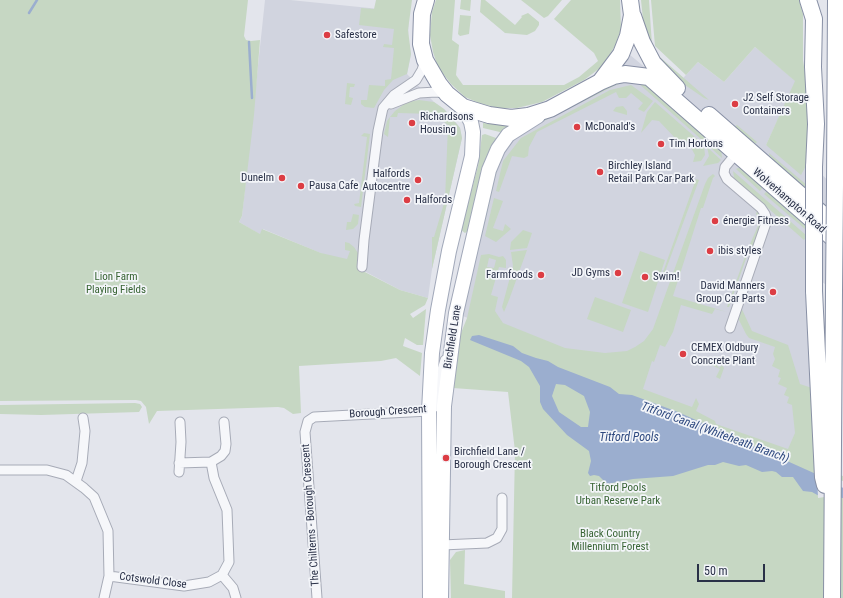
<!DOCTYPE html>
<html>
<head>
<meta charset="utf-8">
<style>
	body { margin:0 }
	#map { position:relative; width:843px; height:598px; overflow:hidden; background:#e3e5ec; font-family:"Roboto Condensed",sans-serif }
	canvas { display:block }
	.scale { position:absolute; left:697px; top:564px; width:68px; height:18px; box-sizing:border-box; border:2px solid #293047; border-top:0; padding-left:5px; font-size:12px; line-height:14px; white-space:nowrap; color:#293047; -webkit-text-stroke:3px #f3f5f9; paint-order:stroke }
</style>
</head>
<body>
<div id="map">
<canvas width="843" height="598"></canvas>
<div class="scale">50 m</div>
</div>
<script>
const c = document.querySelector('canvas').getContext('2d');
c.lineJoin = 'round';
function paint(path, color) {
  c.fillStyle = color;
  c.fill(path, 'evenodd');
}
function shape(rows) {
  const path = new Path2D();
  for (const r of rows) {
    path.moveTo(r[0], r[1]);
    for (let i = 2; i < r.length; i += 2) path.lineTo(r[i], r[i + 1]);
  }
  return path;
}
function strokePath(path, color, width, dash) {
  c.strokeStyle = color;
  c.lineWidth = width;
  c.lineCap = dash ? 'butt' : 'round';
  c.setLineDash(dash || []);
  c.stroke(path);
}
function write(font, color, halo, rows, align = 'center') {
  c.font = font + ' "Roboto Condensed",sans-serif';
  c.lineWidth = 3.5;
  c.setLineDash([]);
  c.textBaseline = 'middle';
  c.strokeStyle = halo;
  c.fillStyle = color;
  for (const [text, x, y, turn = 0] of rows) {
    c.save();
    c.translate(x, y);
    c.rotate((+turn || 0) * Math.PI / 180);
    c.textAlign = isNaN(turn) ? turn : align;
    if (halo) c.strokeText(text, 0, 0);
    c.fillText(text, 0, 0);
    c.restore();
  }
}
paint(shape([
	[265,0,290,0,409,12,408,38,411,54,407,74,434,102,444,109,452,117,460,128,462,138,432,269,428,298,400,290,366,272,263,229,261,235,239,222,242,216],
	[755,47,796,81,766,145,808,162,843,194,843,298,821,281,817,470,456,313,498,149,600,82,623,49,672,90,698,62,724,82]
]), '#d1d4df');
paint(shape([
	[0,0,248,0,244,36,246,40,251,41,260,40,254,115,242,216,239,222,260,234,262,229,321,253,347,259,350,251,345,250,345,242,349,243,354,247,358,253,357,268,400,290,428,298,425,305,410,314,413,318,426,309,423,345,417,345,405,338,403,346,422,353,420,376,396,358,381,361,299,366,301,413,293,414,284,408,278,407,157,411,149,424,146,407,141,401,136,400,0,401],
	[376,0,412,0,408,30,411,54,407,74,393,80,384,90,374,108,365,107,361,104,361,100,367,100,369,85,385,86,385,80,391,79,394,48,383,47,384,44,392,45,394,29,359,25,361,8,374,9],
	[436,0,455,0,452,40,459,45,456,75,463,85,564,85,579,77,598,61,594,53,554,19,571,0,620,0,621,29,615,46,608,57,600,68,584,80,542,102,517,108,498,108,479,103,465,97,451,84,438,67,433,52,430,35,432,12],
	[461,0,471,0,470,11,460,9],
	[481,0,485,0,515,25,522,17,521,16,528,13,539,22,539,25,535,31,527,35,505,33,480,12],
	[521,0,562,0,548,16,544,18],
	[641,0,649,0,652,45,644,29],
	[651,0,799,0,803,14,803,60,811,115,808,162,801,175,766,145,795,81,755,47,724,82,698,62,686,75,655,46],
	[460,15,471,16,469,34,460,36,458,34],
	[653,51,709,100,704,98,669,74],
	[629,81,616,85,524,131,524,129,602,90,619,82],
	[637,82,650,86,721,147,722,158],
	[347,83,355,84,354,87,350,87,349,97,353,98,351,105,345,104],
	[631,85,653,101,644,112,638,109,643,103,631,93,626,98,619,98,616,92,537,132,529,147,528,156,524,158,512,156,499,192,496,191,503,161,521,138,610,90],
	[419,100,434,102,444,109,460,128,462,138,432,269,432,237,434,237,445,200,448,125,434,114,398,113,397,117,390,117,388,137,384,134,387,121,390,117,395,111,407,102],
	[655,102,704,145,705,155,701,161,693,162,695,155,689,144,685,140,677,140,659,121,652,120,641,133,647,112],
	[623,106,627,111,627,115,613,111,616,107],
	[483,123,506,125,514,123,504,133,483,128],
	[737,125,757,142,752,147,732,129],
	[364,133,370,134,361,207,355,206,354,204,359,203,367,137,361,136],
	[485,134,496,138,497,141,469,230,465,233,461,230,478,166,482,135],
	[510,143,511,144,503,154,497,170,482,235,481,234,496,167],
	[707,147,721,160,718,163,703,166,709,156],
	[769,153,808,186,808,194,796,184,769,155],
	[740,167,765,184,760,191,736,169],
	[733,171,807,236,804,240,734,178],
	[713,174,715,176,713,178,703,208,701,208,673,296,727,312,715,309,712,314,681,305,673,332,665,347,660,345,654,362,652,361,643,389,692,407,696,398,699,404,696,411,715,421,716,424,788,449,795,433,792,405,787,403,789,397,784,395,787,388,778,384,781,378,778,377,780,370,772,366,775,359,773,354,775,347,749,338,746,334,739,320,740,305,752,331,788,345,800,384,812,388,817,469,843,476,843,598,512,598,515,451,508,392,453,388,459,338,467,318,481,255,489,254,499,257,503,256,506,260,506,268,499,267,491,295,498,297,495,311,503,323,565,348,605,353,627,351,635,347,644,341,653,329,705,184,708,178],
	[489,258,496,260,494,268,487,267],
	[696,179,699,180,665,272,663,272],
	[770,188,807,220,805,229,764,194],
	[494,198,503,201,493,228,503,231,505,224,511,229,496,242,485,236],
	[757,211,763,218,752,249,749,250,729,307,727,307,747,251,761,219,756,214],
	[353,214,359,215,358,224,353,229,346,230,347,222,351,222],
	[523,230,532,233,527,248,510,250,511,242],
	[527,250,509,300,504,312,502,307,513,266,511,252],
	[640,251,665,260,648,312,622,303],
	[595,297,631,310,623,332,587,319],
	[706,359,714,362,719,368,722,365,724,368,720,379,716,377,720,369,705,362],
	[135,403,140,404,142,407,139,412,41,415,0,414,0,405],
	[465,550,464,584,505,591,505,598,451,598,450,560,456,552]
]), '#c6d7c3');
paint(shape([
	[479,335,513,346,522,353,536,358,548,361,558,367,610,387,619,394,632,395,678,412,816,474,821,497,812,492,803,491,793,477,782,477,776,472,772,471,762,472,746,465,739,466,723,462,715,465,708,465,673,476,633,479,607,484,599,476,594,475,590,476,588,473,591,461,589,451,567,435,543,409,540,402,540,386,529,367,521,361,470,340,472,336],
	[556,384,565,385,584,396,590,412,588,427,581,427,559,412,552,396]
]), '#9baecf');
paint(shape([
	[817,472,843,481,843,494,828,490,825,497,818,498]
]), '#e3e5ec');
strokePath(shape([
	[29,13,37,0],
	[249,42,252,98]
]), '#9baecf', 2.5);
strokePath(shape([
	[828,488,843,493]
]), '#9baecf', 10);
const street = shape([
	[391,104,419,93,436,92,445,93],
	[362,267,364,240,378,131,383,108,394,95,416,80,422,70,425,60],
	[730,328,767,220,765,214,761,208,727,179,724,173,725,167,739,150],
	[179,463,211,462,221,456,225,451,226,444,224,422],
	[0,470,47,470,66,475,84,488,94,497,108,531,109,576,104,598],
	[179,472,181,442,180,422],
	[76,481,82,463,85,431,83,418],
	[442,545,487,543,497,538,502,529,502,498],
	[222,575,233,588,236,598],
	[109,576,184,586,209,582,222,575,229,562,227,510,214,478,211,462],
	[317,598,305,432,308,421,314,417,429,411,436,406,441,373,445,360]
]);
const primary = shape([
	[430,598,429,411,432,353,438,310,449,251,472,156,473,132,471,122,463,107],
	[441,598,444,406,456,313,489,170,498,149,508,135,538,116]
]);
const highway = shape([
	[426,0,422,14,421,44,425,60,439,84,447,94,463,107,489,115,511,118,528,116,550,109,600,82,621,54,628,36,632,15,630,0],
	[808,0,814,19,813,67,816,124,814,167],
	[633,16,642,42,653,63,677,88],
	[600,82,614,76,625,74,649,77,843,247],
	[709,115,843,232],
	[835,186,836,0],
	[814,291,823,477,825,485],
	[832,598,834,291]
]);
strokePath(street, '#a7abb7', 11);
strokePath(primary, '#a1a8b9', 16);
strokePath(highway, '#8890a5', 18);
strokePath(street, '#f6f7fa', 9);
strokePath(primary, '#fff', 14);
strokePath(highway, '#fff', 16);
const highwayBridge = shape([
	[814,291,814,167],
	[834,291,835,186]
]);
strokePath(highwayBridge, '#8890a5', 18, []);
strokePath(highwayBridge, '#fff', 16);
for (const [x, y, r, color] of [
	[327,35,4,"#dc3d44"],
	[735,104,4,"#dc3d44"],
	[412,123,4,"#dc3d44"],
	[577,127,4,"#dc3d44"],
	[661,144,4,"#dc3d44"],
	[600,172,4,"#dc3d44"],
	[282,178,4,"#dc3d44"],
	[418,180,4,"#dc3d44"],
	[301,186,4,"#dc3d44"],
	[407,200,4,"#dc3d44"],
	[715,221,4,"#dc3d44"],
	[710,251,4,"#dc3d44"],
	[618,273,4,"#dc3d44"],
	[541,275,4,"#dc3d44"],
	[645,277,4,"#dc3d44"],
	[773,292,4,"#dc3d44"],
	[683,354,4,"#dc3d44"],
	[446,458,4,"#dc3d44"]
]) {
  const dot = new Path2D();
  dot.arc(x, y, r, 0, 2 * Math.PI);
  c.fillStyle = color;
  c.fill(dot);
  strokePath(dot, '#f3f5f9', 1.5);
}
write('11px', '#293047', '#f3f5f9', [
	["Safestore",335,35],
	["J2 Self Storage",743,98],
	["Containers",743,111],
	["Richardsons",420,117],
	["Housing",420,130],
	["McDonald's",585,127],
	["Tim Hortons",669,144],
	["Birchley Island",608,166],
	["Retail Park Car Park",608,179],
	["Halfords",410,174,"right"],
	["Autocentre",410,187,"right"],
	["Dunelm",274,178,"right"],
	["Pausa Cafe",309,186],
	["Halfords",415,200],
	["énergie Fitness",723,221],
	["ibis styles",718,251],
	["JD Gyms",610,273,"right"],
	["Farmfoods",533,275,"right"],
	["Swim!",653,277],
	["David Manners",765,286,"right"],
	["Group Car Parts",765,299,"right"],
	["CEMEX Oldbury",691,348],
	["Concrete Plant",691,361],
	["Birchfield Lane /",454,452],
	["Borough Crescent",454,465]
], 'left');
write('11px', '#293047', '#f3f5f9', [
	["Wolverhampton Road",789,201,41],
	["Birchfield Lane",453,337,-81],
	["Borough Crescent",388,412,-4],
	["The Chilterns - Borough Crescent",311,515,-94],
	["Cotswold Close",153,581,7]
]);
write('11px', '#386434', '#f3f5f9', [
	["Lion Farm",116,277],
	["Playing Fields",116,290],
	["Titford Pools",618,488],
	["Urban Reserve Park",618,501],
	["Black Country",610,534],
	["Millennium Forest",610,547]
]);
write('italic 12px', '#2e497f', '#f3f5f9', [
	["Titford Canal (Whiteheath Branch)",715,433,20],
	["Titford Pools",629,438]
]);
</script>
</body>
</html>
